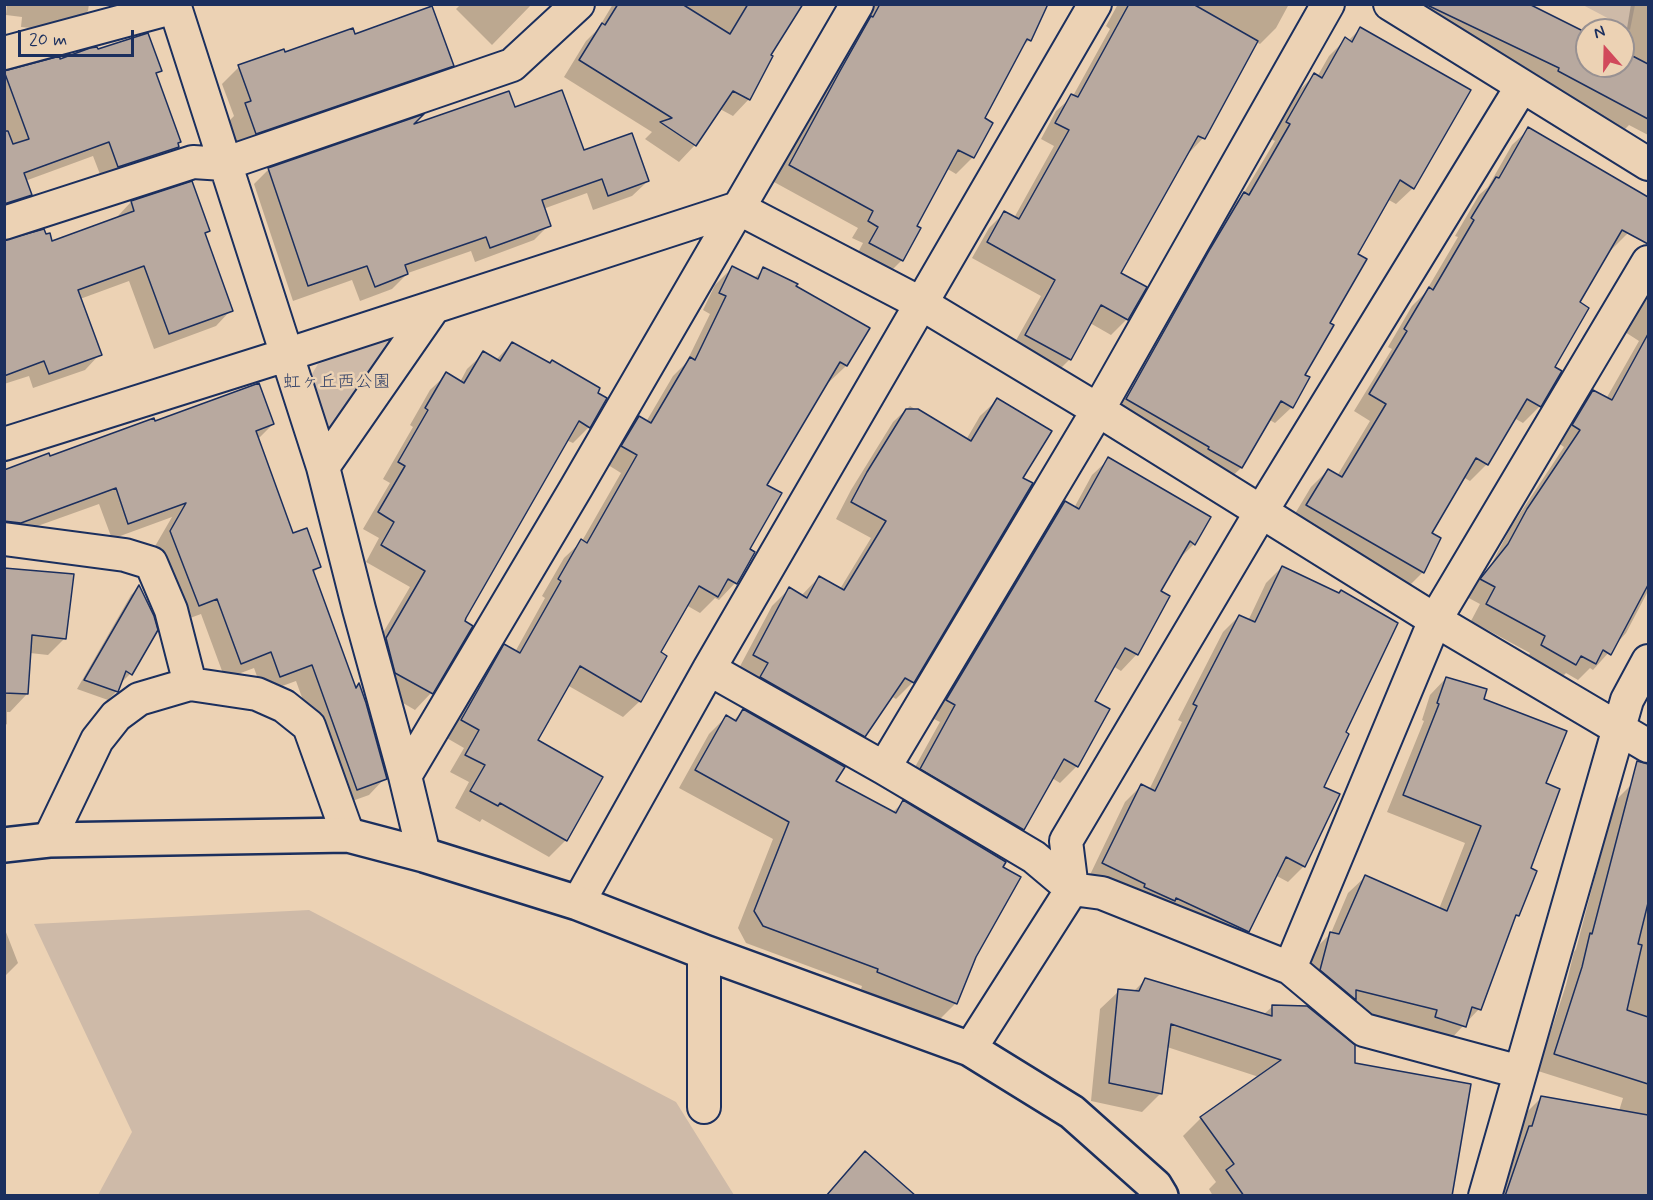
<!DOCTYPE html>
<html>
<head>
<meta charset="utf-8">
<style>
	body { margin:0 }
	#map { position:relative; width:1653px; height:1200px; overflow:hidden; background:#ecd2b4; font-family:Mynerve,sans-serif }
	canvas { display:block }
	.frame { position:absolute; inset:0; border:6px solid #1b2f5e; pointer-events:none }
	.north { position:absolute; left:1575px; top:18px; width:60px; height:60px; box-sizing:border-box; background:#ecd2b4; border:2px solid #989192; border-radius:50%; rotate:340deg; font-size:16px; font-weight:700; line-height:24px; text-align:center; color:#1b2f5e }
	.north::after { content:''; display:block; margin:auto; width:21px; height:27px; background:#d1495b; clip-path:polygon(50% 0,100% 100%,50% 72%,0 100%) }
	.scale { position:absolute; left:18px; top:30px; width:116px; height:27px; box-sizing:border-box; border:3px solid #1b2f5e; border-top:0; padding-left:8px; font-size:18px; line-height:21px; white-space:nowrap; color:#1b2f5e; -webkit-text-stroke:4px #ecd2b4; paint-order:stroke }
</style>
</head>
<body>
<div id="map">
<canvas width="1653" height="1200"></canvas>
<div class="frame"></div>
<div class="north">N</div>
<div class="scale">20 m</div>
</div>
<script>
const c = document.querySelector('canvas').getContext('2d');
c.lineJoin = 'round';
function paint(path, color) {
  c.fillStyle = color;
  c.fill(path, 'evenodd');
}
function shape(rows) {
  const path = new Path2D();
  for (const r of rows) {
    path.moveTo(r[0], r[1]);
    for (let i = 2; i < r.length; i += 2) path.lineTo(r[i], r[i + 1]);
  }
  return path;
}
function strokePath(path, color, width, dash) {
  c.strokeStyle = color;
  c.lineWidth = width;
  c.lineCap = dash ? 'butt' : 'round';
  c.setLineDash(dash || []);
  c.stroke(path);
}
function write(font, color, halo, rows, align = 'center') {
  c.font = font + ' Mynerve,"Klee One",sans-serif';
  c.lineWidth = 5;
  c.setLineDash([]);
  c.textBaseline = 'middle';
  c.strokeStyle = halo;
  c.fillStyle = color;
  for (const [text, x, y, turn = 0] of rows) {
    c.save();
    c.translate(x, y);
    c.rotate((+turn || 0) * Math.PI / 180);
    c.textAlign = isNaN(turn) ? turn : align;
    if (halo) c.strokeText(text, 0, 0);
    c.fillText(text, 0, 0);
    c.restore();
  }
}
paint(shape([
	[1583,5,1635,5,1630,30],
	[393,338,330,444,309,379,318,364],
	[309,910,676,1102,734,1195,98,1195,132,1132,34,924]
]), '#cebaa8');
paint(shape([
	[7,4,89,4,88,11,71,28,60,31,21,27,22,17,6,15],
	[461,4,532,4,492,45,456,9],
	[613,4,802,4,769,56,749,99,733,116,720,109,695,145,679,162,645,139,652,132,564,77,586,41,598,29],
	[874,4,1048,4,1029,40,1020,49,983,119,991,123,973,157,956,174,946,168,915,226,902,260,885,277,854,260,863,243,852,238,858,228,774,182,855,34,861,28],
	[1118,4,1289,4,1276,28,1260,44,1256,42,1203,138,1188,154,1119,273,1127,319,1111,335,1090,323,1070,359,1054,375,1010,351,1041,296,972,258,989,228,1005,212,1014,218,1054,146,1041,139,1056,111,1073,96,1110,29,1106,26],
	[1408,4,1529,4,1587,35,1587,66,1623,66,1623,53,1631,4,1648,4,1648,135,1629,125,1623,131],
	[1360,29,1413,188,1396,204,1387,199,1356,254,1303,375,1292,407,1275,423,1268,419,1241,468,1224,484,1110,416,1228,210,1242,196,1275,141,1271,139,1298,92,1314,75,1317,77,1329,56,1346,39,1348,41],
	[354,36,453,65,436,82,239,150,229,121,234,116,222,84,239,67],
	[84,52,160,70,155,75,180,141,177,144,178,147,162,162,103,182,93,156,25,181,30,195,15,210,4,213,4,73],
	[514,109,583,152,648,181,632,196,593,210,587,193,543,209,549,225,534,240,475,262,471,251,408,273,392,289,360,301,352,280,293,301,254,184,269,169,408,128],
	[1529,129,1648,198,1628,233,1611,250,1609,249,1578,303,1540,406,1523,423,1514,418,1487,464,1470,481,1463,477,1430,534,1423,572,1406,589,1290,522,1311,487,1328,470,1337,476,1370,421,1354,411,1392,349,1388,347,1412,306,1425,293,1458,237,1455,236,1479,195,1488,187,1512,145],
	[191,183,208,231,204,235,231,310,216,326,154,349,129,281,80,299,100,354,85,370,33,388,29,376,4,384,4,242,51,242,116,218,131,202],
	[732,268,754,278,764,269,868,329,846,366,829,382,827,381,765,485,748,550,735,583,719,600,715,598,700,613,686,605,658,653,640,701,623,717,567,685,536,741,566,840,549,857,482,819,480,822,455,808,469,782,450,772,464,748,445,737,488,663,504,646,515,652,545,598,542,596,564,558,582,541,621,473,605,463,622,435,639,418,646,422,673,376,686,363,710,314,703,310,715,285],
	[1648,293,1648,591,1626,633,1593,670,1590,668,1578,680,1566,673,1559,680,1525,662,1530,653,1471,621,1480,604,1465,596,1492,563,1511,527,1564,447,1557,442,1577,408,1593,391,1606,399,1639,341,1625,332],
	[512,343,589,427,573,443,566,440,463,622,471,627,431,693,415,710,379,689,370,655,410,587,366,562,379,538,363,529,390,483,383,479,413,427,410,425,430,390,447,374,460,382,467,369,484,353,496,360],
	[997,400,1021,478,913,682,896,699,891,696,864,736,847,753,737,672,772,606,789,589,801,596,819,577,840,589,871,538,836,519,851,490,893,422,910,406,966,440,980,416],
	[273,424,258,439,292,535,319,567,313,573,385,778,369,795,341,805,296,681,263,693,254,668,225,679,201,614,182,621,154,548,172,517,112,539,99,504,4,538,4,471,50,458],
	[1109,459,1194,544,1178,560,1159,592,1137,654,1121,671,1113,666,1093,701,1077,766,1060,783,1052,778,1023,829,1007,846,905,785,940,722,930,717,1049,519,1065,503,1074,508,1092,475],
	[1282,567,1344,733,1322,788,1304,866,1288,882,1275,875,1248,932,1232,947,1088,879,1125,802,1141,786,1149,790,1182,722,1178,720,1223,632,1239,616,1248,621,1266,583],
	[4,569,65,638,48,655,30,653,26,695,10,712,7,712,7,724,4,726],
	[139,587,130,674,122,682,120,681,116,692,108,700,77,689,131,595],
	[1446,678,1482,699,1544,784,1529,869,1535,872,1517,915,1512,921,1479,1009,1448,1042,1419,1033,1421,1027,1346,1008,1305,987,1314,950,1331,933,1348,893,1365,877,1439,909,1465,843,1387,812,1424,721,1422,720,1430,695],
	[743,711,834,781,892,813,903,802,975,956,956,1003,939,1020,861,989,862,986,746,943,738,928,773,839,679,788,709,734,726,717,733,721],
	[1632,784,1648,789,1648,1196,1495,1196,1524,1115,1541,1098,1619,1111,1623,1098,1538,1071,1566,985,1574,952,1576,949,1615,801],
	[4,927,18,963,4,977],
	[1145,980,1263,1015,1273,1006,1353,1064,1450,1196,1213,1196,1209,1189,1216,1182,1183,1136,1201,1118,1259,1077,1167,1047,1161,1093,1142,1112,1091,1101,1100,1009,1119,991,1133,992]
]), '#0003');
const building = shape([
	[618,4,682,4,730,34,748,4,803,4,771,55,773,56,750,100,733,91,696,146,660,122,672,118,579,60,602,23,605,25,618,4],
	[880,4,1048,4,1031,41,1027,39,985,118,993,123,974,158,958,150,917,226,921,228,903,261,869,243,878,227,868,221,873,211,789,165,840,71,871,16,873,17,880,4],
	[1129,4,1193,4,1258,41,1205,139,1198,136,1121,273,1147,287,1128,320,1101,305,1071,360,1025,335,1055,280,987,242,1004,211,1019,219,1069,130,1055,123,1071,94,1078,97,1129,4],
	[1425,4,1529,4,1587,33,1587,66,1623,66,1623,51,1648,64,1648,119,1558,71,1559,68,1425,4],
	[432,6,454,66,256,134,245,103,251,101,238,65,284,49,285,52,353,28,355,34,432,6],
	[1360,27,1471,90,1414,189,1400,180,1358,254,1367,259,1330,323,1334,325,1305,375,1310,377,1293,408,1281,401,1242,468,1208,449,1209,447,1126,399,1210,249,1244,192,1249,195,1290,124,1286,122,1314,73,1322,78,1345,37,1352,42,1360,27],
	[148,33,162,71,156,73,181,142,178,143,179,147,118,167,109,142,24,173,32,195,4,204,4,131,8,131,13,144,29,139,4,71,60,56,60,59,90,48,97,47,98,49,148,33],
	[562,90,584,150,632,133,649,181,608,196,602,179,542,200,551,226,490,248,486,237,405,265,408,274,375,287,367,266,308,286,268,168,424,114,414,124,509,91,515,107,562,90],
	[1528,127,1648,197,1648,244,1622,230,1580,302,1589,308,1555,367,1562,371,1541,407,1527,399,1488,465,1476,458,1432,533,1441,538,1424,573,1306,505,1328,469,1342,477,1386,404,1369,394,1407,331,1404,329,1429,287,1433,290,1474,220,1471,218,1496,177,1499,178,1528,127],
	[192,181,210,231,205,233,233,311,169,334,144,266,78,290,102,355,49,374,44,361,4,376,4,240,44,229,46,234,50,233,52,241,134,211,131,201,192,181],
	[732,266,758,279,763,267,798,284,796,286,870,328,847,366,840,362,767,485,782,493,750,549,755,552,737,584,728,579,718,597,699,586,661,652,667,656,641,702,580,666,538,740,603,777,567,841,500,803,498,806,470,791,485,765,465,755,479,730,461,720,504,644,520,653,561,581,558,579,581,539,587,543,637,455,621,446,639,416,651,423,690,357,695,360,726,296,719,293,732,266],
	[1648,334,1648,585,1611,655,1603,650,1596,664,1581,656,1576,665,1541,645,1545,636,1486,604,1495,587,1480,579,1508,544,1527,509,1580,430,1572,425,1593,390,1612,400,1648,334],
	[512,342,550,363,552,360,600,388,598,393,607,398,590,428,579,421,466,618,465,621,473,626,433,694,395,673,386,638,425,571,381,545,394,522,378,512,405,466,398,462,428,410,425,408,446,372,464,383,483,351,500,361,512,342],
	[259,383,274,424,256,431,293,533,307,528,321,567,313,570,356,688,359,683,366,703,387,779,357,790,312,665,280,677,271,652,241,664,217,599,199,606,170,531,186,503,128,524,116,488,21,523,4,521,4,470,49,453,50,456,154,418,155,421,259,383],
	[997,398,1052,431,1023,478,1033,483,914,683,905,678,865,737,760,677,768,663,753,655,789,587,807,598,819,576,844,590,886,521,851,502,867,472,906,409,918,409,971,441,997,398],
	[1108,457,1211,517,1195,545,1190,541,1161,591,1170,596,1138,655,1125,648,1095,701,1110,709,1078,767,1064,759,1024,830,920,769,955,705,946,700,1065,501,1079,509,1108,457],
	[1282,566,1339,593,1341,590,1398,623,1346,732,1349,734,1324,787,1340,794,1305,867,1286,857,1249,932,1176,898,1175,901,1144,887,1145,884,1102,863,1141,784,1155,791,1197,706,1193,704,1239,615,1255,622,1282,566],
	[4,568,74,574,66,639,32,635,28,694,4,693,4,568],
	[139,585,154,616,158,630,132,675,126,671,118,692,84,680,139,585],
	[1446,677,1487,689,1484,699,1567,731,1546,783,1560,789,1531,868,1537,871,1519,916,1516,915,1481,1010,1472,1007,1466,1027,1435,1017,1437,1010,1356,990,1356,1000,1320,970,1330,932,1339,934,1365,875,1447,911,1481,826,1403,795,1439,704,1437,703,1446,677],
	[743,709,845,767,836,781,896,813,903,800,1006,862,1003,867,1021,877,976,957,957,1004,877,972,878,969,763,926,754,911,789,822,695,770,726,715,736,721,743,709],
	[1637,761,1648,764,1648,903,1638,944,1642,945,1627,1010,1648,1017,1648,1084,1554,1054,1582,967,1590,933,1592,934,1637,761],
	[1145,978,1272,1016,1272,1005,1307,1006,1355,1045,1355,1063,1471,1084,1452,1196,1244,1196,1226,1170,1234,1164,1200,1117,1281,1060,1171,1024,1162,1094,1109,1083,1118,989,1139,991,1145,978],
	[1541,1096,1648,1115,1648,1196,1505,1196,1529,1126,1532,1126,1541,1096],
	[865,1151,916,1196,826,1196,865,1151]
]);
paint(building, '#b8a99f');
strokePath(building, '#1b2f5e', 1.5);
const street = shape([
	[1390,4,1648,164],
	[4,53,175,7,323,467,359,609,405,776,424,855],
	[4,223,193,162,224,164,512,65,578,4],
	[4,444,286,355,738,208,922,304,1098,410,1435,620,1648,746],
	[323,467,434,307],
	[4,539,125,555,151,563,171,610,190,684],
	[709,669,884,768,1034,857,1072,889,1102,893,1290,968,1364,1030,1520,1072],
	[884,768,1098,410,1328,4],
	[405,776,576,488,857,4],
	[49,840,97,740,116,716,139,699,190,684,257,694,284,706,309,726,348,835],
	[578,903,709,669,1095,4],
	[1290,968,1435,620,1648,262],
	[970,1049,1072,889,1066,841,1261,512,1522,86],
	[704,1107,704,952],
	[1485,1196,1627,700,1648,661]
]);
const secondary = shape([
	[4,845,49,840,348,835,424,855,578,903,704,952,970,1049,1072,1112,1155,1186,1161,1196]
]);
strokePath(street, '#1b2f5e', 36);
strokePath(secondary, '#1b2f5e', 38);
strokePath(street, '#ecd2b4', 32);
strokePath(secondary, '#ecd2b4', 33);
write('18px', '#364469', '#ecd2b4', [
	["虹ヶ丘西公園",337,383]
]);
</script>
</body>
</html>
